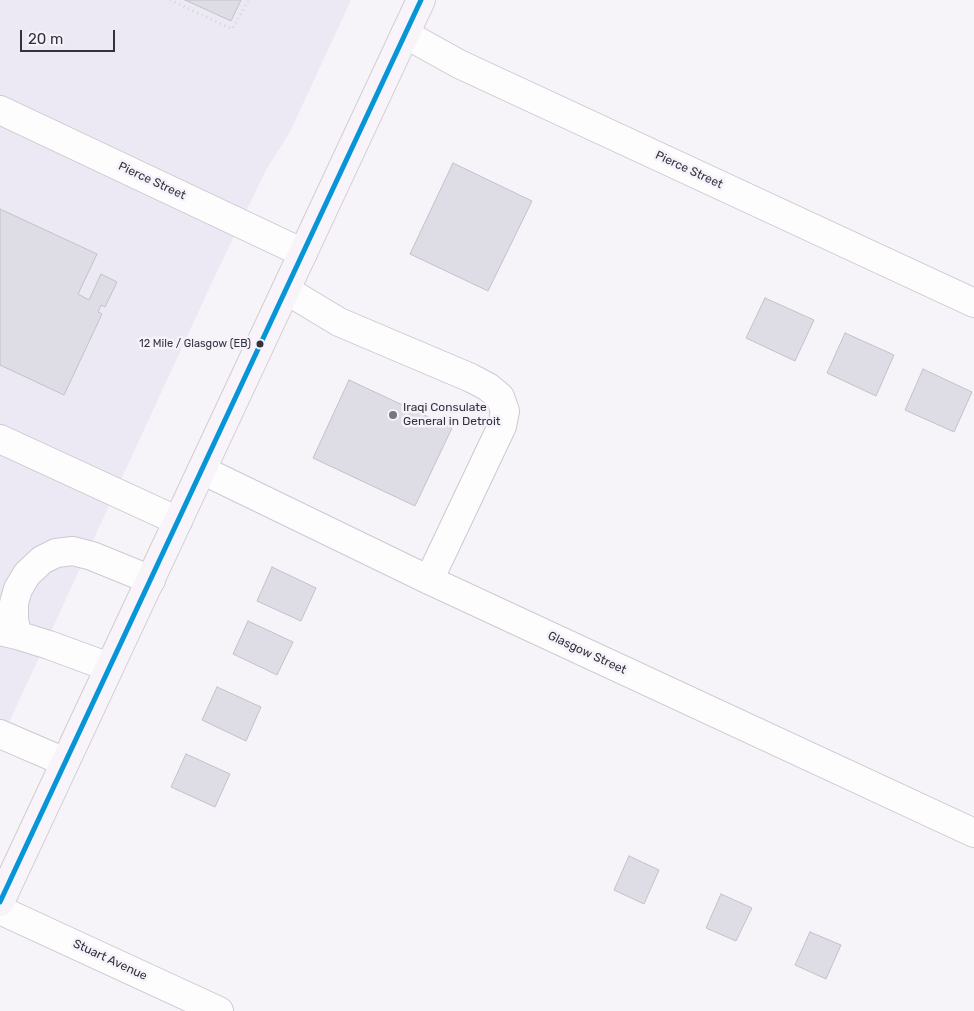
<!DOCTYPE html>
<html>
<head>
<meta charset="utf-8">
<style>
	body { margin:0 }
	#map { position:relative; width:974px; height:1011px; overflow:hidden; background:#f6f4f8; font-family:Rubik,sans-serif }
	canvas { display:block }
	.scale { position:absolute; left:20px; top:30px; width:95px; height:22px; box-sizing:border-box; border:2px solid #36313e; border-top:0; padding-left:6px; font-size:15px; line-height:18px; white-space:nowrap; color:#36313e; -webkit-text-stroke:4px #f5f2fa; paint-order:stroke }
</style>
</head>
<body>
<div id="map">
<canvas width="974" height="1011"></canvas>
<div class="scale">20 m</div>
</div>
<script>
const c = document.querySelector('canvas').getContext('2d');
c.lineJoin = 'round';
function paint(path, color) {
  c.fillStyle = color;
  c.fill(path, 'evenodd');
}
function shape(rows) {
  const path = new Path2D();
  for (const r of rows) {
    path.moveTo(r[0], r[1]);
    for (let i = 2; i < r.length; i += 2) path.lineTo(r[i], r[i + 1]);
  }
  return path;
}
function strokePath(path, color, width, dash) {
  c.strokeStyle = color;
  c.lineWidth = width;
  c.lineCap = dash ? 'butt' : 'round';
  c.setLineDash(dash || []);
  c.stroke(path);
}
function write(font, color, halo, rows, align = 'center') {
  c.font = font + ' Rubik,sans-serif';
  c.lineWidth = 5;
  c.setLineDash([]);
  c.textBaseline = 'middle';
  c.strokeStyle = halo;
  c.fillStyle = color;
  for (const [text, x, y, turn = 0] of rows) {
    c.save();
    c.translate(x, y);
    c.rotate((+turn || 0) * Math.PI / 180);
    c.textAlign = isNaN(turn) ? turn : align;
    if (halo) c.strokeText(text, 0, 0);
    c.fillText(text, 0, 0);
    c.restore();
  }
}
paint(shape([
	[0,0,351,0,290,132,266,170,214,278,0,742]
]), '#ede9f4');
const building = shape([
	[185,0,241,0,231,21,185,0],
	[453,163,532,201,488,291,410,254,453,163],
	[0,209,97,254,78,294,89,300,101,274,117,282,105,307,101,305,98,312,102,314,64,395,0,365,0,209],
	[765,298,814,320,795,361,746,338,765,298],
	[845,333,894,355,876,396,827,373,845,333],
	[923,369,972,392,954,432,905,410,923,369],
	[349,380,452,428,415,506,313,458,349,380],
	[272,567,316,588,301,621,257,601,272,567],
	[248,621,293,642,277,675,233,654,248,621],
	[217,687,261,707,246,741,202,720,217,687],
	[186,754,230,774,215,807,171,787,186,754],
	[629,856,659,870,644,904,614,890,629,856],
	[721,894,752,908,736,941,706,928,721,894],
	[810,932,841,945,826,979,795,965,810,932]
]);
paint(building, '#dedde6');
strokePath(building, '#c2c1ca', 1);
const minor = shape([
	[405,34,459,64,974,303],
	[0,110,303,253],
	[286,290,339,322,471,378,488,387,500,397,505,411,502,426,429,580],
	[0,439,178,521],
	[202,470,429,580,974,833],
	[0,631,17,635,49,645,109,667],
	[17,635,14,619,14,603,18,589,27,574,42,560,56,553,73,551,92,556,151,580],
	[0,734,65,762],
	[0,910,219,1011]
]);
const major = shape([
	[0,902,421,0]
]);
strokePath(minor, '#ccc9d1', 30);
strokePath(major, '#d0ced2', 30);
strokePath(shape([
	[170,0,232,29,249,0]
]), '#d5d4d6', 3, [1, 4]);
strokePath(minor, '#fefdfe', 28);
strokePath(major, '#f9f4f9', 28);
strokePath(shape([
	[0,902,421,0]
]), '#0696d7', 5);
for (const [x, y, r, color] of [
	[260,344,4.5,"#36313e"],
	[393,415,5,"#79757f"]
]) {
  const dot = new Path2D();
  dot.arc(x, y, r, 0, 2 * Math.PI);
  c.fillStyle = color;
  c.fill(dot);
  strokePath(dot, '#f5f2fa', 2);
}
write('11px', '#36313e', '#f5f2fa', [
	["12 Mile / Glasgow (EB)",251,344]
], 'right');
write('12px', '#36313e', '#f5f2fa', [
	["Pierce Street",689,170,25],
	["Pierce Street",152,181,25],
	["Glasgow Street",587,653,25],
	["Stuart Avenue",110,960,25]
]);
write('12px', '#36313e', '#f5f2fa', [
	["Iraqi Consulate",403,408],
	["General in Detroit",403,422]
], 'left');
</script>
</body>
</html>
